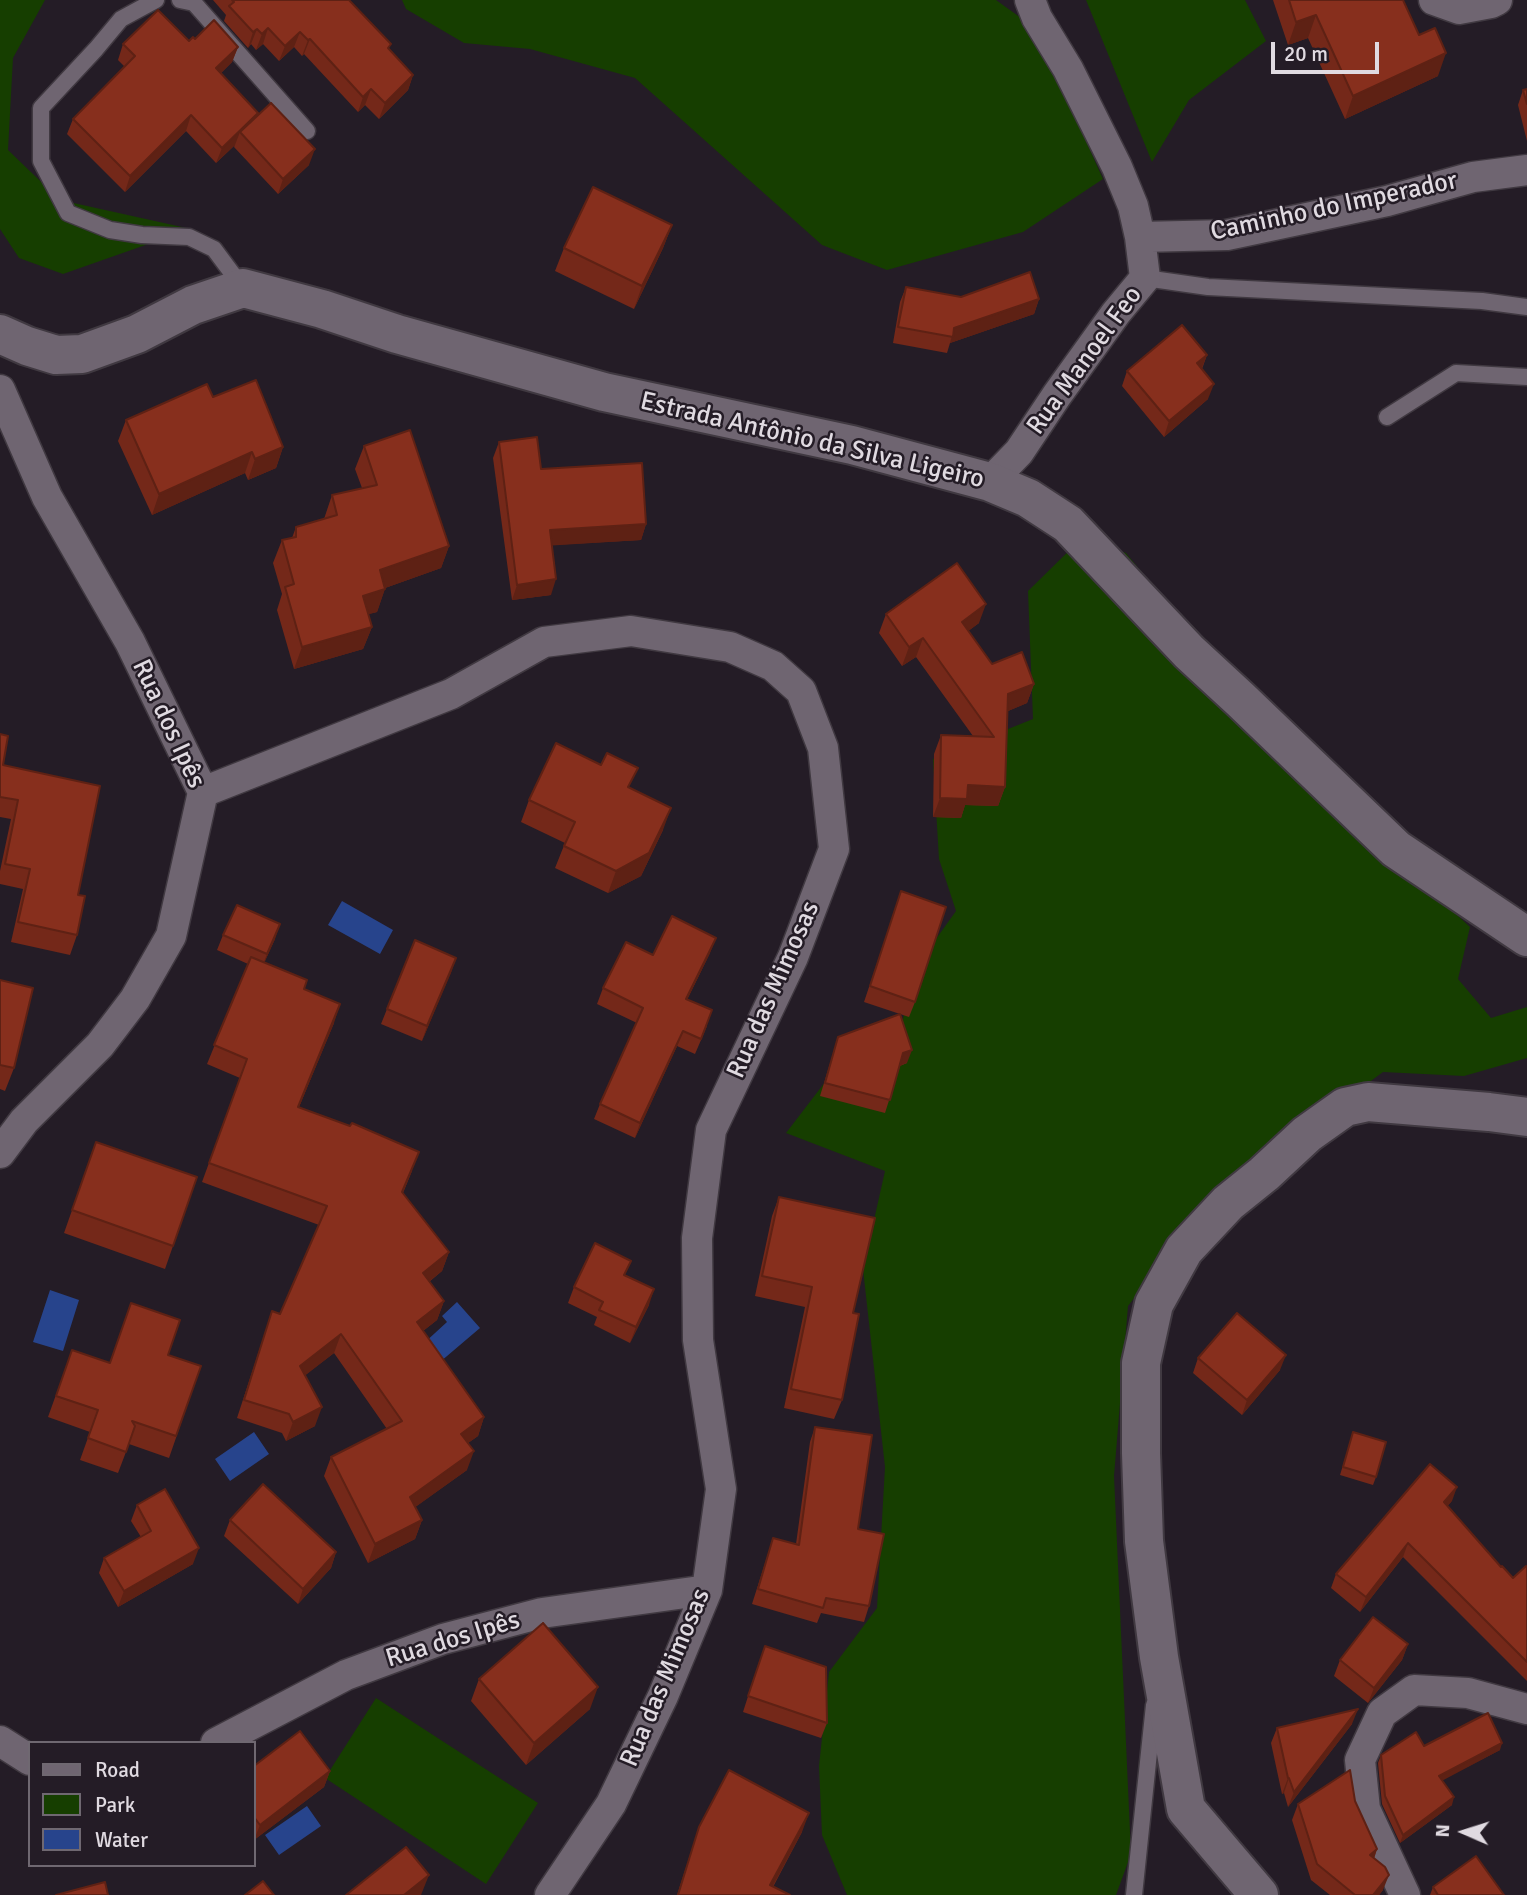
<!DOCTYPE html>
<html>
<head>
<meta charset="utf-8">
<style>
	body { margin:0 }
	#map { position:relative; width:1527px; height:1895px; overflow:hidden; background:#241c26; font-family:Signika,sans-serif }
	canvas { display:block }
	.legend { position:absolute; left:28px; top:1741px; width:228px; height:126px; box-sizing:border-box; background:#241c26; border:2px solid #6f6871; margin:0; padding:9px 12px; list-style:none; font-size:21px; color:#e0dae1 }
	.legend li { display:flex; align-items:center; gap:14px; height:35px }
	.legend b { width:35px; border:2px solid #6f6871 }
	.north { position:absolute; left:1429px; top:1797px; width:70px; height:70px; -webkit-text-stroke:5px #241c26; paint-order:stroke; rotate:273deg; font-size:19px; font-weight:700; line-height:28px; text-align:center; color:#e0dae1 }
	.north::after { content:''; display:block; margin:auto; width:24px; height:32px; background:#e0dae1; clip-path:polygon(50% 0,100% 100%,50% 72%,0 100%) }
	.scale { position:absolute; left:1271px; top:42px; width:108px; height:32px; box-sizing:border-box; border:4px solid #e0dae1; border-top:0; padding-left:9px; font-size:21px; line-height:24px; white-space:nowrap; color:#e0dae1; -webkit-text-stroke:5px #241c26; paint-order:stroke }
</style>
</head>
<body>
<div id="map">
<canvas width="1527" height="1895"></canvas>
<ul class="legend">
<li><b style="height:9px;background:#6f6571"></b>Road</li>
<li><b style="height:19px;background:#163e00"></b>Park</li>
<li><b style="height:19px;background:#27448c"></b>Water</li>
</ul>
<div class="north">N</div>
<div class="scale">20 m</div>
</div>
<script>
const c = document.querySelector('canvas').getContext('2d');
c.lineJoin = 'round';
function paint(path, color) {
  c.fillStyle = color;
  c.fill(path, 'evenodd');
}
function shape(rows) {
  const path = new Path2D();
  for (const r of rows) {
    path.moveTo(r[0], r[1]);
    for (let i = 2; i < r.length; i += 2) path.lineTo(r[i], r[i + 1]);
  }
  return path;
}
function strokePath(path, color, width, dash) {
  c.strokeStyle = color;
  c.lineWidth = width;
  c.lineCap = dash ? 'butt' : 'round';
  c.setLineDash(dash || []);
  c.stroke(path);
}
function write(font, color, halo, rows, align = 'center') {
  c.font = font + ' Signika,sans-serif';
  c.lineWidth = 5;
  c.setLineDash([]);
  c.textBaseline = 'middle';
  c.strokeStyle = halo;
  c.fillStyle = color;
  for (const [text, x, y, turn = 0] of rows) {
    c.save();
    c.translate(x, y);
    c.rotate((+turn || 0) * Math.PI / 180);
    c.textAlign = isNaN(turn) ? turn : align;
    if (halo) c.strokeText(text, 0, 0);
    c.fillText(text, 0, 0);
    c.restore();
  }
}
paint(shape([
	[0,0,45,0,13,58,8,150,60,200,191,229,63,274,19,258,0,229],
	[402,0,996,0,1035,28,1103,179,1023,232,887,270,822,245,635,78,530,49,464,43,406,9],
	[1086,0,1245,0,1266,41,1189,100,1152,162],
	[1084,536,1126,553,1317,786,1470,927,1458,979,1491,1018,1527,1007,1527,1058,1464,1076,1383,1072,1211,1199,1128,1306,1114,1476,1131,1854,1116,1895,847,1895,822,1835,819,1766,829,1672,877,1608,885,1467,863,1269,885,1171,786,1133,832,1073,890,1081,913,971,956,911,939,859,933,759,1033,719,1028,591],
	[376,1698,538,1803,486,1884,325,1778]
]), '#163e00');
paint(shape([
	[342,901,393,930,380,954,328,925],
	[50,1290,79,1300,63,1351,33,1342],
	[457,1302,480,1328,440,1362,423,1344,447,1322,442,1316],
	[254,1432,269,1454,230,1481,215,1459],
	[307,1806,321,1826,279,1855,265,1835]
]), '#27448c');
const service = shape([
	[156,0,121,19,96,49,41,108,41,161,68,213,110,230,142,235,189,237,214,249,243,288],
	[180,0,194,3,307,131],
	[1145,278,1208,287,1482,301,1527,307],
	[1387,417,1456,373,1527,377],
	[1134,1895,1154,1705]
]);
const minor = shape([
	[1434,0,1459,9,1491,3,1497,0],
	[1140,237,1227,235,1387,201,1473,177,1527,170],
	[0,390,47,497,130,642,203,792,171,936,135,999,100,1045,24,1121,0,1153],
	[990,482,1019,452,1057,395,1116,313,1145,278,1140,237,1133,206,1117,167,1068,69,1037,18,1030,0],
	[203,792,451,694,544,642,631,631,730,647,773,666,801,691,823,748,834,849,793,957,711,1130,697,1238,698,1340,721,1489,707,1590,663,1696,611,1804,550,1895],
	[0,1741,30,1760],
	[216,1743,346,1675,443,1639,542,1613,707,1590],
	[1405,1895,1365,1809,1360,1760,1382,1713,1414,1690,1468,1693,1527,1709]
]);
const tertiary = shape([
	[0,334,27,346,56,355,82,354,137,334,193,305,243,288,322,309,397,334,604,392,852,445,990,482,1028,498,1068,524,1189,652,1241,700,1396,849,1527,937],
	[1259,1895,1186,1809,1159,1657,1144,1541,1141,1453,1141,1363,1154,1304,1184,1250,1228,1203,1264,1174,1307,1134,1345,1107,1368,1102,1489,1112,1527,1117]
]);
strokePath(service, '#403941', 19);
strokePath(minor, '#403941', 33);
strokePath(tertiary, '#403941', 42);
strokePath(service, '#6f6571', 16);
strokePath(minor, '#6f6571', 30);
strokePath(tertiary, '#6f6571', 38);
paint(shape([
	[213,0,349,0,389,50,413,75,408,90,379,119,365,105,358,112,304,54,302,56,294,47,279,61,263,44,256,50,251,44,248,48,224,21,226,15],
	[1273,0,1403,0,1438,76,1345,119,1308,38,1288,45],
	[195,39,238,47,232,62,221,73,258,113,256,116,309,165,278,194,234,147,235,145,216,163,186,131,125,192,67,134,73,119,125,67,118,60,123,44,189,41],
	[1527,89,1527,141,1518,105,1523,90],
	[672,225,663,248,634,309,555,271,564,248],
	[906,287,961,297,1039,299,1034,314,950,343,947,353,893,343,900,302],
	[1207,355,1202,369,1208,399,1164,437,1122,386,1127,371],
	[213,397,283,447,276,468,248,480,245,473,152,515,118,441,126,420],
	[499,442,541,469,646,524,641,540,552,545,551,595,512,600,493,458],
	[364,446,449,546,441,568,385,588,377,612,368,614,372,627,363,649,294,669,277,610,282,594,273,563,282,540,292,538,296,527,324,519,332,495,362,488,355,469],
	[886,614,979,623,968,631,992,664,1034,684,1027,703,1008,711,1005,787,998,806,965,805,961,818,933,817,934,754,941,735,973,736,916,657,902,666,879,633],
	[0,734,3,765,78,895,77,935,70,955,11,942,23,889,0,884,0,871,11,819,0,817],
	[630,788,663,830,641,876,608,893,555,868,565,843,521,822,529,800],
	[901,891,915,1002,909,1017,864,1002],
	[223,935,275,939,264,963,304,989,334,1023,299,1107,412,1171,403,1193,449,1252,442,1271,429,1282,444,1301,437,1320,423,1331,484,1417,478,1436,468,1443,467,1470,415,1507,422,1520,415,1539,368,1563,324,1476,331,1457,387,1429,334,1353,305,1375,315,1426,286,1441,282,1433,237,1418,272,1311,280,1314,319,1225,202,1182,240,1078,207,1064,248,964,217,950],
	[710,953,687,1000,707,1026,695,1054,677,1046,635,1138,594,1119,600,1104,637,1023,597,1004,603,988,653,955],
	[456,958,422,1041,381,1024,387,1009],
	[0,980,14,1068,5,1091,0,1089],
	[838,1037,907,1063,900,1066,885,1113,820,1096],
	[96,1142,197,1177,165,1269,64,1233],
	[779,1197,853,1313,842,1400,834,1419,784,1408,805,1307,755,1296,772,1216],
	[625,1275,649,1305,630,1343,594,1325,597,1317,568,1303,574,1287],
	[72,1350,110,1363,168,1355,201,1366,169,1458,129,1444,118,1473,80,1460,90,1432,48,1417],
	[1198,1358,1280,1370,1242,1415,1193,1373],
	[815,1427,858,1529,869,1606,864,1622,821,1613,817,1623,752,1604,773,1538,796,1544,810,1442],
	[1353,1432,1376,1477,1373,1485,1340,1475],
	[1452,1501,1447,1506,1501,1567,1513,1578,1527,1567,1527,1681,1403,1557,1360,1612,1331,1588,1336,1574],
	[137,1505,193,1564,118,1607,99,1573,104,1558,141,1537,131,1521],
	[230,1520,336,1552,331,1568,298,1604,224,1536],
	[1408,1644,1402,1660,1368,1703,1334,1676,1340,1660],
	[759,1662,827,1723,821,1738,743,1712],
	[479,1679,590,1709,526,1765,471,1701],
	[1352,1724,1288,1807,1284,1793,1282,1794,1271,1743,1277,1728],
	[1424,1746,1500,1750,1442,1780,1452,1805,1400,1843,1382,1804,1378,1763,1381,1755],
	[254,1766,330,1771,324,1787,254,1840],
	[1355,1801,1377,1849,1374,1858,1383,1890,1379,1895,1330,1895,1311,1880,1292,1820,1298,1804],
	[699,1827,802,1832,773,1887,790,1895,677,1895],
	[1433,1887,1504,1895,1430,1895]
]), '#742819');
paint(shape([
	[1316,15,1308,38,1288,45,1296,22],
	[268,28,263,44,256,50,262,34],
	[257,29,251,44,248,48,253,32],
	[300,32,294,47,279,61,285,46],
	[310,39,304,54,302,56,308,40],
	[238,47,232,62,210,84,216,68],
	[1446,53,1438,76,1345,119,1353,96],
	[413,75,408,90,379,119,385,103],
	[371,89,365,105,358,112,363,97],
	[258,113,252,128,240,132,235,145,216,163,222,148],
	[191,115,186,131,125,192,130,176],
	[315,149,309,165,278,194,283,179],
	[672,225,663,248,634,309,642,286],
	[1039,299,1034,314,950,343,954,328],
	[1207,355,1201,370,1197,363],
	[1214,384,1208,399,1164,437,1169,421],
	[283,447,276,468,248,480,255,459],
	[252,452,245,473,152,515,159,494],
	[646,524,641,540,544,546,550,530],
	[449,546,441,568,371,593,380,570],
	[556,579,551,595,512,600,517,585],
	[385,589,377,612,355,618,363,596],
	[986,604,979,623,955,641,962,622],
	[372,627,363,649,294,669,302,647],
	[923,638,916,657,902,666,909,647],
	[1034,684,1027,703,1001,714,1008,694],
	[968,785,1005,787,998,806,965,805,961,818,933,817,940,798],
	[671,808,663,830,641,876,608,893,616,871],
	[280,924,275,939,261,970,267,954],
	[716,938,710,953,680,1014,686,999],
	[456,958,451,973,422,1041,427,1026],
	[340,1004,334,1023,291,1126,298,1107],
	[683,1031,677,1046,635,1138,640,1123],
	[912,1050,907,1063,899,1066,903,1053],
	[449,1252,442,1271,416,1292,423,1273],
	[654,1289,649,1305,630,1343,636,1327],
	[444,1301,437,1320,410,1341,417,1322],
	[341,1334,334,1353,293,1385,300,1366],
	[1286,1355,1280,1370,1242,1415,1247,1400],
	[322,1407,315,1426,286,1441,293,1422],
	[484,1417,478,1436,454,1453,461,1434],
	[474,1451,467,1470,403,1516,410,1497],
	[1457,1487,1452,1501,1438,1517,1444,1502],
	[422,1520,415,1539,368,1563,375,1544],
	[1408,1543,1403,1557,1360,1612,1366,1597],
	[199,1548,193,1564,118,1607,124,1591],
	[336,1552,331,1568,298,1604,303,1589],
	[1408,1644,1402,1660,1368,1703,1374,1688],
	[598,1687,590,1709,526,1765,534,1743],
	[1358,1709,1352,1724,1288,1807,1294,1792],
	[1502,1743,1500,1750,1436,1784,1439,1776],
	[330,1771,324,1787,254,1840,260,1825],
	[1288,1778,1289,1778,1284,1793,1282,1794],
	[1454,1797,1452,1805,1400,1843,1403,1835],
	[809,1813,802,1832,768,1895,770,1885],
	[1377,1849,1372,1865,1370,1855],
	[429,1875,421,1895,404,1895],
	[1389,1875,1383,1890,1379,1895,1373,1895]
]), '#5e2114');
const building = shape([
	[232,0,349,0,391,44,388,48,413,75,385,103,371,89,363,97,310,39,308,40,300,32,285,46,268,28,262,34,257,29,253,32,229,6,234,2,232,0],
	[1289,0,1403,0,1419,35,1435,28,1446,53,1353,96,1316,15,1296,22,1289,0],
	[158,10,189,41,193,37,195,39,214,20,238,47,216,68,258,113,222,148,191,115,130,176,73,119,135,56,123,44,158,10],
	[1527,89,1527,104,1523,90,1527,89],
	[271,103,315,149,283,179,240,132,271,103],
	[593,187,672,225,642,286,564,248,593,187],
	[1030,272,1039,299,954,328,953,337,898,327,906,287,961,297,1030,272],
	[1182,325,1207,355,1197,363,1214,384,1169,421,1127,371,1182,325],
	[256,380,283,447,255,459,252,452,159,494,126,420,207,384,213,397,256,380],
	[410,430,449,546,380,570,385,589,363,596,372,627,302,647,285,587,294,584,282,540,296,537,296,527,337,515,332,495,377,485,364,446,410,430],
	[537,437,541,469,642,463,646,524,550,530,556,579,517,585,499,442,537,437],
	[957,563,986,604,962,622,992,664,1022,652,1034,684,1008,694,1005,787,968,785,967,799,940,798,941,735,994,737,923,638,909,647,886,614,957,563],
	[0,734,8,736,3,765,100,786,78,895,85,896,77,935,18,922,30,869,5,864,18,800,0,797,0,734],
	[556,743,601,765,607,753,638,768,628,787,671,808,649,853,616,871,564,846,575,822,529,800,556,743],
	[901,891,946,907,915,1002,870,986,901,891],
	[237,905,280,924,267,954,223,935,237,905],
	[672,916,716,938,686,999,712,1010,701,1039,683,1031,640,1123,600,1104,643,1008,603,988,626,942,653,955,672,916],
	[415,940,456,958,427,1026,387,1009,415,940],
	[251,957,307,980,304,989,340,1004,298,1107,350,1126,352,1123,419,1152,402,1192,449,1252,423,1273,444,1301,417,1322,484,1417,461,1434,474,1451,410,1497,422,1520,375,1544,331,1457,402,1421,341,1334,300,1366,322,1407,293,1422,289,1414,244,1400,272,1311,280,1314,327,1206,209,1163,247,1059,214,1045,251,957],
	[0,980,33,988,14,1068,0,1065,0,980],
	[900,1014,912,1050,903,1053,890,1100,825,1083,838,1037,900,1014],
	[96,1142,197,1177,173,1246,72,1210,96,1142],
	[779,1197,875,1218,853,1313,859,1314,842,1400,791,1389,812,1287,762,1276,779,1197],
	[595,1243,631,1261,624,1275,654,1289,636,1327,599,1310,603,1302,574,1287,595,1243],
	[131,1303,180,1320,168,1355,201,1366,176,1436,132,1421,135,1426,126,1452,88,1438,98,1410,56,1396,72,1350,110,1363,131,1303],
	[1237,1313,1286,1355,1247,1400,1198,1358,1237,1313],
	[815,1427,872,1435,858,1529,884,1534,869,1606,826,1598,823,1608,758,1589,773,1538,799,1545,815,1427],
	[1353,1432,1386,1442,1376,1477,1343,1467,1353,1432],
	[1430,1464,1457,1487,1444,1502,1501,1567,1502,1566,1513,1578,1526,1566,1527,1567,1527,1662,1408,1543,1366,1597,1336,1574,1430,1464],
	[263,1484,336,1552,303,1589,230,1520,263,1484],
	[165,1489,199,1548,124,1591,104,1558,151,1531,137,1505,165,1489],
	[1373,1617,1408,1644,1374,1688,1340,1660,1373,1617],
	[543,1623,598,1687,534,1743,479,1679,543,1623],
	[765,1646,826,1667,827,1723,748,1696,765,1646],
	[1358,1709,1294,1792,1289,1778,1288,1778,1277,1728,1358,1709],
	[1488,1713,1502,1743,1439,1776,1454,1797,1403,1835,1385,1796,1381,1755,1416,1732,1424,1746,1488,1713],
	[300,1731,330,1771,260,1825,254,1817,254,1766,300,1731],
	[729,1770,809,1813,770,1885,790,1895,678,1895,699,1827,729,1770],
	[1350,1770,1355,1801,1377,1849,1370,1855,1385,1867,1389,1875,1373,1895,1355,1895,1317,1864,1298,1804,1350,1770],
	[406,1847,429,1875,404,1895,346,1895,406,1847],
	[1476,1856,1504,1895,1438,1895,1433,1887,1476,1856],
	[263,1881,274,1895,245,1895,263,1881],
	[105,1882,108,1895,56,1895,105,1882]
]);
paint(building, '#872f1d');
strokePath(building, '#5e2114', 2);
write('26px', '#e0dae1', '#241c26', [
	["Caminho do Imperador",1334,207,-12],
	["Rua Manoel Feo",1085,361,-54],
	["Estrada Antônio da Silva Ligeiro",812,441,13],
	["Rua dos Ipês",168,724,65],
	["Rua das Mimosas",774,990,-66],
	["Rua dos Ipês",453,1640,-17],
	["Rua das Mimosas",666,1678,-67]
]);
</script>
</body>
</html>
